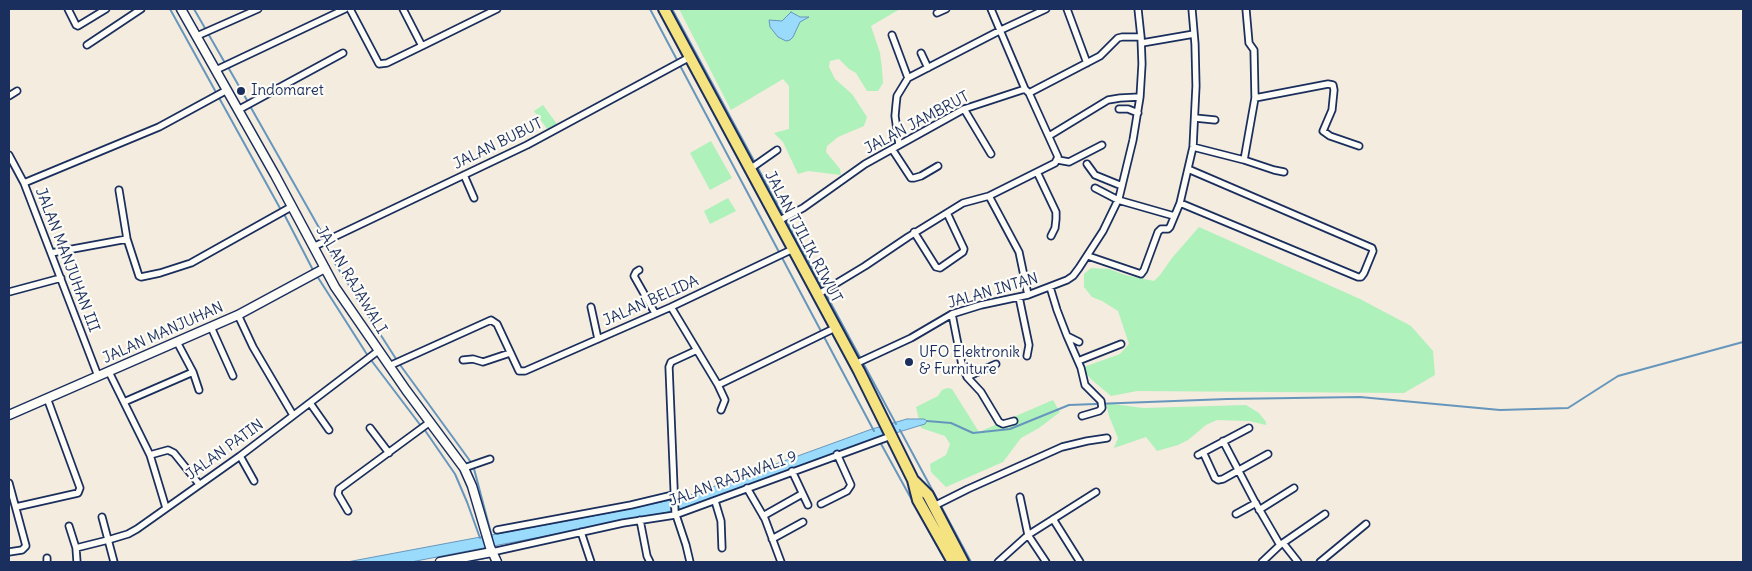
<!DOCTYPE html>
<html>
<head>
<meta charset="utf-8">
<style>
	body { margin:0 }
	#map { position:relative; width:1752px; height:571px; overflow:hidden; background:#f3ecdf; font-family:Delius,sans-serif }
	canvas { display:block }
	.frame { position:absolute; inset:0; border:10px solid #1b2f5e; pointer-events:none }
</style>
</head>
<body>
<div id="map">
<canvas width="1752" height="571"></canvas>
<div class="frame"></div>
</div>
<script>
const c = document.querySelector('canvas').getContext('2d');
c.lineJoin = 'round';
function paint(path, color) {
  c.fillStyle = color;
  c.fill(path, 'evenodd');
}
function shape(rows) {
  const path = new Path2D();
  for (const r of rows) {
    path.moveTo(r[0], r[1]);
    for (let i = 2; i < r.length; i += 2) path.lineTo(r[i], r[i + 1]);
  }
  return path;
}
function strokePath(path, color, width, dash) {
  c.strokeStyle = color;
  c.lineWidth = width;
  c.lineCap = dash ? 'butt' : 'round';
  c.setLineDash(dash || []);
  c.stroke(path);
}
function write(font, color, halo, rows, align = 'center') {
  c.font = font + ' Delius,sans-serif';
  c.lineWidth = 4.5;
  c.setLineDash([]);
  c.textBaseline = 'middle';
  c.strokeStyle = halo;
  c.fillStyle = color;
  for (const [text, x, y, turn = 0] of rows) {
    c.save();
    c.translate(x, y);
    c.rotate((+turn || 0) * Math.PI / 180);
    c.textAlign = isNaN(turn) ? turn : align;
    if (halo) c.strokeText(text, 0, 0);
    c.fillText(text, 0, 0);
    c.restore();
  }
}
paint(shape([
	[679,9,900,9,871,26,880,53,882,69,883,83,878,91,867,91,856,73,849,69,839,59,830,61,829,67,835,79,852,94,867,117,864,126,838,137,827,146,826,152,840,169,841,175,808,171,798,174,783,142,774,133,789,129,789,86,783,79,731,110],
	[543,105,557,124,548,130,534,111],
	[711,141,732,178,710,190,690,153],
	[728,198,736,211,710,224,704,211],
	[1199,227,1360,299,1411,326,1433,351,1435,375,1404,393,1137,391,1111,396,1092,380,1081,368,1120,354,1129,344,1118,311,1102,301,1092,297,1084,287,1084,274,1091,268,1109,269,1125,275,1154,281,1160,275,1172,258],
	[947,388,952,389,979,432,1053,400,1060,412,1039,428,1021,438,1003,462,946,487,931,472,930,464,946,455,950,444,945,436,921,428,916,407,938,396,942,390],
	[1106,403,1143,408,1246,405,1259,413,1266,422,1266,425,1249,421,1217,420,1206,425,1188,440,1178,445,1157,451,1146,437,1114,448,1118,438,1109,416]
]), '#aef1ba');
const water = shape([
	[791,12,800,17,809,17,800,22,793,37,790,40,786,41,778,37,770,27,769,20,782,21,791,12],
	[907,419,924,419,927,421,925,424,876,439,690,508,411,562,347,562,614,512,685,497,872,429,907,419]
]);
paint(water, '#9adbfc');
strokePath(water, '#6796bd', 1);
strokePath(shape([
	[170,9,281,210],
	[194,9,225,63],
	[650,9,874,431],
	[672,9,896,424],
	[228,67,248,102],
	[250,106,326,240,334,262,398,362,473,465,492,537],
	[284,214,314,272],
	[317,276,368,356],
	[371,360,421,426],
	[927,421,951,423,973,433,1010,429,1069,405,1227,399,1360,397,1500,410,1568,408,1618,376,1743,342],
	[424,429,455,474,467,502,480,538],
	[900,430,971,562],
	[880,442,946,562],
	[498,553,501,562],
	[489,555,492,562],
	[465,562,490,557]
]), '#6796bd', 2);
const street = shape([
	[68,9,76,25,78,26,106,9],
	[350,9,379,64,387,63,422,46],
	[403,9,422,46,497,9],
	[991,9,1025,89],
	[1067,9,1087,63],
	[937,13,946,9],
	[892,35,908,78],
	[197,36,258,9],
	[1142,43,1194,34],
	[87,45,141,9],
	[921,53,928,68],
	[216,70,345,9],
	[1029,93,1100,56,1118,38,1122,37,1141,37],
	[9,96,17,91],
	[1255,98,1328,84,1333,85,1334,90,1332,110,1323,131,1330,136,1359,146],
	[964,109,991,154],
	[1119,109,1128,109,1138,113],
	[238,110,343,53],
	[1195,118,1215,120],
	[1049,136,1108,100,1120,98,1140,97],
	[899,144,895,116,896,105,897,96,908,78,1001,30,1046,9],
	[1193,147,1244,160,1255,98,1254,50,1249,43,1246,9],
	[892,149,911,178,914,178,921,176,938,166],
	[9,155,24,183,98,376],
	[1058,160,1069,162,1102,145],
	[1244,160,1274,170,1284,172],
	[1087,164,1095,175,1122,186],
	[750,169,777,150],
	[1037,172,1056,212,1056,219,1055,228,1051,236],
	[464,175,474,198],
	[24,183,159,127,227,90],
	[1095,188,1118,200,1174,216],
	[119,190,127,239,139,276,141,277,160,273,191,263,291,207],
	[989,196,1019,252,1028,295],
	[1180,203,1358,277,1361,277,1364,273,1373,251,1372,248,1188,169],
	[778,221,803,208,865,164,964,109,1025,89,1029,93,1058,157,1055,163,989,196,963,203,908,237,865,266,817,295],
	[914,232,936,267,940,268,963,252,964,249,947,213],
	[313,247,527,145,690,57],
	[51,253,127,239],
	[1088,256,1141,274,1144,270,1158,232,1161,229,1168,229,1170,227,1180,203,1193,147,1196,86,1195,44,1192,9],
	[639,270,636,272,634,276,655,313],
	[1050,287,1057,310,1067,336,1079,342],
	[9,292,61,278],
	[1019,297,1029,345,1027,356],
	[591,307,598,339],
	[671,307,718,385,835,328],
	[952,314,962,365,967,377,981,392,999,422,1003,424,1014,421],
	[238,315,253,347,293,415],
	[211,327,233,376],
	[1067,336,1081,368,1085,385,1101,401,1102,408,1099,411,1082,416],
	[177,342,193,372,199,390],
	[463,360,473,359,483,362,510,353],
	[1078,361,1121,344],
	[855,364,911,338,952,314,981,305,1028,295,1067,280,1073,276,1079,268,1103,231,1119,198,1133,140,1140,97,1142,64,1141,37,1138,9],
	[389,366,491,320,497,324,519,371,525,371,671,307,793,249],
	[109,372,150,455,166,508],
	[967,377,996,364],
	[718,385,725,400,721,410],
	[124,402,193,372],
	[310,403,329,430],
	[370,428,389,453],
	[1223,441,1255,502,1280,545],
	[1203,452,1215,478,1218,480,1223,479,1268,454],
	[150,455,168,450,174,453,199,484],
	[1198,455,1249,428],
	[240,456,254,481],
	[464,468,490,459],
	[792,471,808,505],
	[9,483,26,546,22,550,9,552],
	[747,488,765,519,781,562],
	[1020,497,1028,535,1046,562],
	[715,501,721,521,722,548],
	[821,504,847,491,851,485,837,454],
	[934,506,968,489,1062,447,1087,441,1107,438],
	[16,507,78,493,80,488,47,398],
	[1259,510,1294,488],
	[348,511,338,494,339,489,430,422],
	[1236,514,1256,503],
	[763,516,802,494],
	[102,517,114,562],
	[1053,519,1080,562],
	[640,520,647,556,650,562],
	[69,526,76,548,77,562],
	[497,530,631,505,673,495],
	[581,532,591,562],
	[772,539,803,522],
	[1283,543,1298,562],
	[76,548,108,540,128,534,137,529,240,456,378,351],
	[492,552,623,523,675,515,891,436],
	[47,558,47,562],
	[690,562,686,545,675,512,669,367,671,362,697,350],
	[998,562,1028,535,1096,492],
	[1262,562,1280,545,1325,514],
	[1320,562,1366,524]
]);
const secondary = shape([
	[181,9,275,175,335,287,406,390,464,468,472,486,490,547,497,562],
	[9,415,238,315,325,268],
	[440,562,492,552]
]);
const highway = shape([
	[664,9,859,371,913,480,918,500,953,562],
	[914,481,928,495,963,562]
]);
strokePath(street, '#1b2f5e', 9);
strokePath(secondary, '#1b2f5e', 11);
strokePath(highway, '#1b2f5e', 14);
strokePath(street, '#fdfcf7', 5.5);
strokePath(secondary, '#fdfcf7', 8);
strokePath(highway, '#f5e382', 10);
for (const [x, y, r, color] of [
	[241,91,5,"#1b2f5e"],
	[909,362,5,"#1b2f5e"]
]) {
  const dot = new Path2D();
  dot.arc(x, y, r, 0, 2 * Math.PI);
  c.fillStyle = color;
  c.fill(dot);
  strokePath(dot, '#fdfcf7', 2);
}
write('15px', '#1b2f5e', '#fdfcf7', [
	["Indomaret",251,91],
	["UFO Elektronik",919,353],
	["& Furniture",919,370]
], 'left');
write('15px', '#1b2f5e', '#fdfcf7', [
	["JALAN JAMBRUT",917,123,-28],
	["JALAN BUBUT",498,144,-26],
	["JALAN TJILIK RIWUT",803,237,62],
	["JALAN MANJUHAN III",67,260,69],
	["JALAN RAJAWALI",351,280,59],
	["JALAN INTAN",993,291,-16],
	["JALAN BELIDA",651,301,-24],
	["JALAN MANJUHAN",163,333,-24],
	["JALAN PATIN",225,450,-36],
	["JALAN RAJAWALI 9",733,479,-20]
]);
</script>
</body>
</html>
